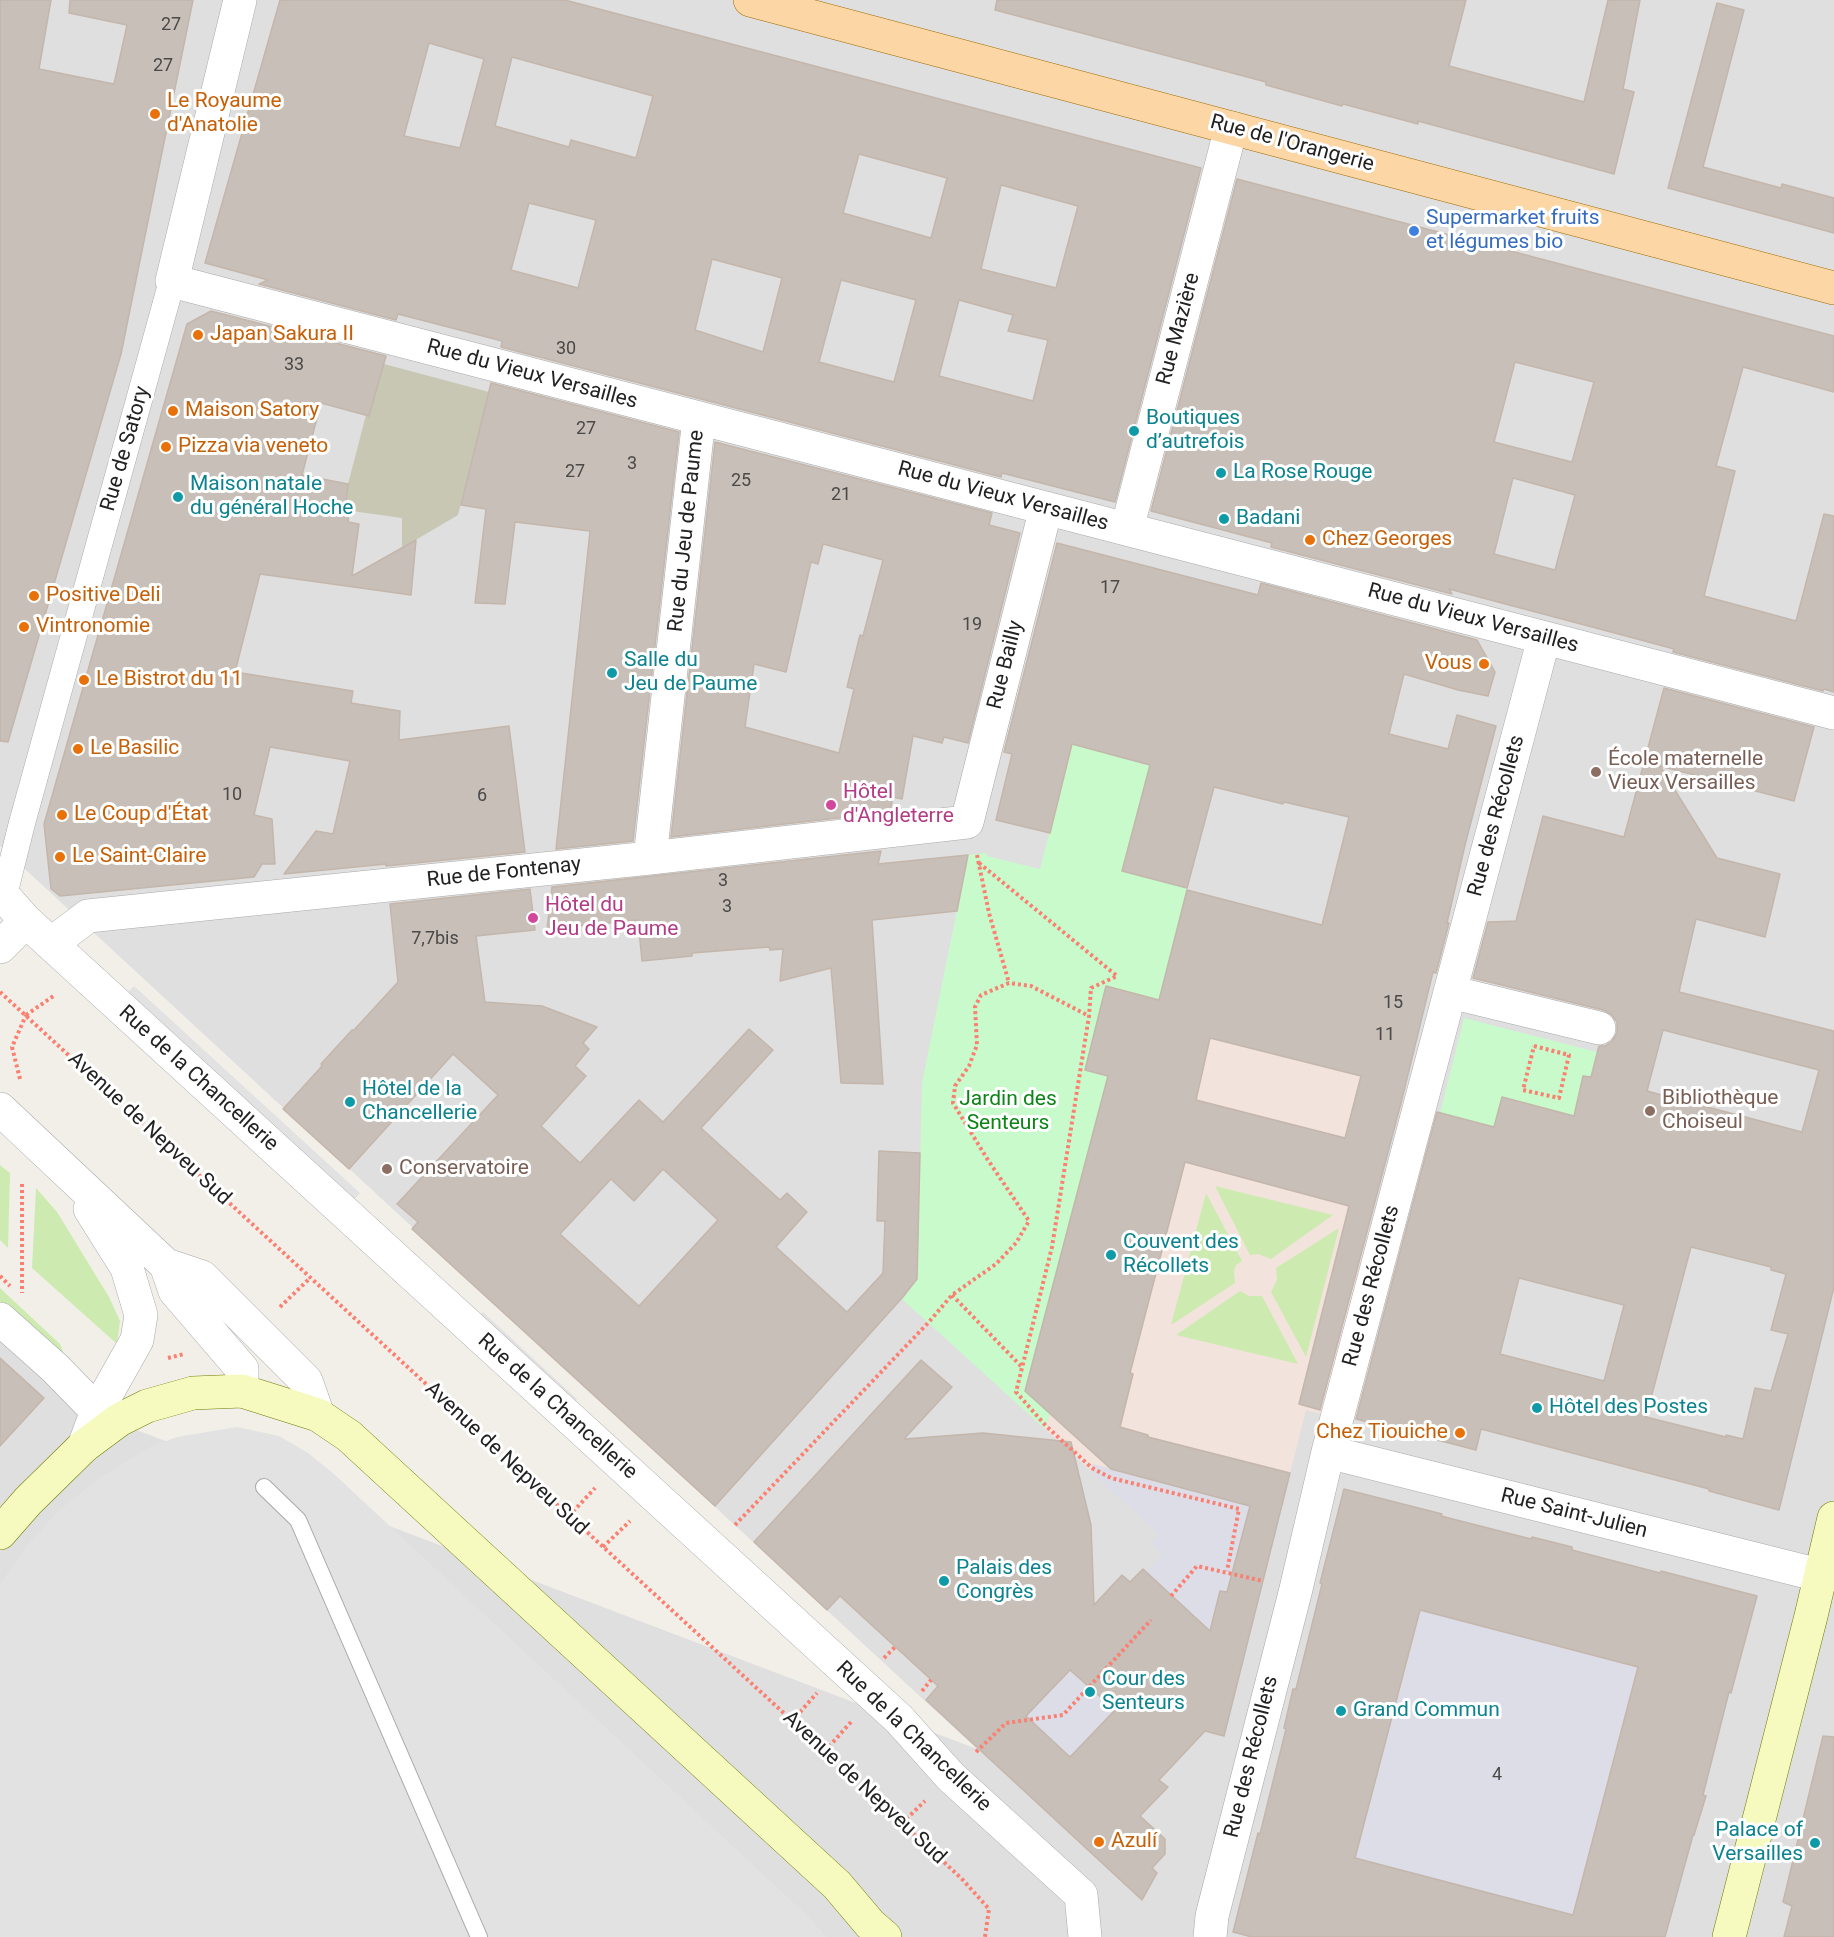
<!DOCTYPE html>
<html>
<head>
<meta charset="utf-8">
<style>
	body { margin:0 }
	canvas { display:block; background:#f2efe9 }
</style>
</head>
<body>
<canvas width="1834" height="1937"></canvas>
<script>
const c = document.querySelector('canvas').getContext('2d');
c.lineJoin = 'round';
function paint(path, color) {
  c.fillStyle = color;
  c.fill(path, 'evenodd');
}
function shape(rows) {
  const path = new Path2D();
  for (const r of rows) {
    path.moveTo(r[0], r[1]);
    for (let i = 2; i < r.length; i += 2) path.lineTo(r[i], r[i + 1]);
  }
  return path;
}
function strokePath(path, color, width, dash) {
  c.strokeStyle = color;
  c.lineWidth = width;
  c.lineCap = dash ? 'butt' : 'round';
  c.setLineDash(dash || []);
  c.stroke(path);
}
function write(font, color, halo, rows, align = 'center') {
  c.font = font + ' Roboto,sans-serif';
  c.lineWidth = 6;
  c.setLineDash([]);
  c.textBaseline = 'middle';
  c.strokeStyle = halo;
  c.fillStyle = color;
  for (const [text, x, y, turn = 0] of rows) {
    c.save();
    c.translate(x, y);
    c.rotate((+turn || 0) * Math.PI / 180);
    c.textAlign = isNaN(turn) ? turn : align;
    if (halo) c.strokeText(text, 0, 0);
    c.fillText(text, 0, 0);
    c.restore();
  }
}
paint(shape([
	[0,0,1834,0,1834,1937,0,1937,0,1336,81,1409,977,1749,0,846]
]), '#e0dfdf');
paint(shape([
	[1106,986,1410,1066,1322,1414,1306,1410,1266,1568,1093,1465,1091,1471,1045,1429,1049,1413,1025,1391,1108,1077,1085,1070]
]), '#f3e3dd');
paint(shape([
	[384,364,489,392,458,515,402,548,402,518,345,510,348,484,366,415,369,416]
]), '#c7c7b4');
paint(shape([
	[0,1165,10,1173,8,1248,0,1240],
	[1215,1186,1333,1215,1271,1259,1258,1254,1250,1255],
	[36,1188,57,1212,109,1297,120,1321,117,1344,32,1268],
	[1206,1193,1242,1261,1236,1265,1234,1271,1235,1283,1171,1325],
	[1339,1228,1306,1357,1271,1292,1277,1280,1276,1268],
	[0,1288,60,1344,64,1354,0,1310],
	[1240,1291,1249,1296,1262,1296,1298,1364,1176,1335]
]), '#cdebb0');
paint(shape([
	[1072,744,1150,765,1123,870,1187,888,1159,1000,1106,987,1085,1069,1108,1076,1025,1391,1050,1413,1045,1429,902,1299,917,1279,922,1083,968,855,987,853,987,856,1040,869],
	[1464,1018,1597,1052,1591,1077,1583,1076,1569,1139,1502,1097,1494,1128,1440,1113]
]), '#c8facc');
paint(shape([
	[134,986,360,1193,352,1202,127,993],
	[483,1312,577,1399,570,1407,475,1320],
	[237,1427,279,1436,308,1453,334,1474,810,1918,826,1937,0,1937,0,1584,26,1547,56,1513,98,1479,150,1447,177,1437]
]), '#e2e2e2');
paint(shape([
	[1093,1464,1250,1506,1236,1561,1266,1568,1258,1599,1220,1591,1210,1631,1146,1572,1162,1554,1151,1543,1159,1534,1091,1472],
	[1420,1610,1638,1667,1573,1915,1355,1858],
	[1070,1670,1142,1682,1070,1757,1064,1751,999,1739,985,1756,970,1741,1005,1703,1026,1708,1040,1702]
]), '#dddde8');
const building = shape([
	[0,0,51,0,39,69,114,84,127,25,69,13,70,0,193,0,121,354,8,742,0,741,0,0],
	[280,0,565,0,1201,168,1115,502,1002,473,1001,477,501,347,502,341,398,314,396,320,259,284,268,280,205,263,280,0],
	[429,43,484,59,460,148,404,136,429,43],
	[512,57,653,96,636,158,571,140,569,147,495,126,512,57],
	[859,154,947,178,931,238,843,213,859,154],
	[1001,185,1078,206,1056,288,981,269,1001,185],
	[529,203,596,220,578,288,511,270,529,203],
	[712,259,782,278,763,352,695,330,712,259],
	[841,280,916,300,894,382,819,362,841,280],
	[959,300,1013,315,1008,331,1048,340,1033,401,939,376,959,300],
	[997,0,1466,0,1449,66,1584,102,1608,0,1640,0,1623,89,1634,92,1614,174,1418,121,1418,124,1343,104,1342,106,1266,85,1266,82,995,10,997,0],
	[1717,3,1744,10,1703,167,1781,188,1782,184,1834,198,1834,233,1668,188,1717,3],
	[1237,179,1834,336,1834,392,1743,367,1716,466,1735,471,1704,596,1796,621,1824,514,1834,516,1834,692,1824,689,1823,691,1673,652,1674,649,1641,640,1449,589,1452,594,1271,547,1272,543,1151,511,1237,179],
	[1515,362,1594,382,1572,462,1494,442,1515,362],
	[1513,478,1575,495,1555,570,1494,554,1513,478],
	[211,311,386,356,369,416,321,403,302,475,348,484,345,510,349,511,348,522,359,524,352,576,416,540,411,595,260,574,235,672,353,691,351,703,400,711,399,740,509,726,525,852,386,866,386,864,284,874,316,831,333,834,350,761,270,747,254,815,272,819,275,864,262,864,254,877,60,896,51,889,44,824,187,324,211,311],
	[491,383,679,432,633,841,556,849,590,531,515,522,505,604,475,603,486,509,461,505,491,383],
	[715,442,992,513,989,525,1020,533,968,743,944,737,942,743,913,736,902,799,893,797,890,812,671,837,715,442],
	[823,544,883,560,863,636,860,635,847,687,854,689,839,753,745,727,754,664,786,672,811,562,818,564,823,544],
	[1057,543,1258,595,1261,583,1477,640,1495,672,1488,696,1458,690,1404,674,1389,734,1448,749,1457,715,1496,726,1465,845,1447,923,1449,923,1436,973,1433,972,1401,1103,1320,1410,1299,1404,1349,1206,1185,1162,1130,1373,1133,1374,1120,1427,1148,1435,1148,1437,1290,1473,1224,1736,1205,1731,1159,1780,1168,1787,1140,1816,1165,1839,1165,1854,1152,1868,1157,1873,1142,1900,926,1700,938,1686,840,1596,827,1610,754,1542,921,1360,952,1387,904,1439,983,1433,1071,1442,1091,1525,1094,1605,1122,1575,1130,1582,1143,1569,1210,1631,1220,1591,1227,1592,1250,1506,1111,1469,1025,1391,1108,1076,1085,1070,1106,986,1159,1000,1187,890,1322,925,1349,817,1284,802,1283,804,1214,787,1187,888,1122,871,1150,765,1072,744,1050,833,996,820,1012,754,1004,752,1057,543],
	[1210,1038,1361,1076,1345,1138,1196,1100,1210,1038],
	[1070,1670,1115,1710,1070,1757,1026,1716,1070,1670],
	[1664,688,1814,727,1794,801,1660,766,1717,858,1780,874,1765,937,1696,919,1679,992,1834,1031,1834,1287,1779,1510,1709,1491,1709,1489,1481,1429,1476,1450,1356,1419,1437,1112,1494,1127,1502,1097,1574,1116,1583,1076,1591,1077,1599,1046,1605,1046,1612,1041,1617,1033,1617,1022,1611,1014,1603,1010,1473,978,1488,922,1516,921,1543,816,1624,837,1664,688],
	[1663,1030,1819,1070,1802,1132,1647,1091,1663,1030],
	[1691,1247,1771,1267,1771,1270,1786,1274,1771,1330,1788,1334,1771,1391,1755,1388,1743,1439,1726,1435,1726,1437,1646,1417,1691,1247],
	[1519,1278,1624,1305,1604,1381,1500,1354,1519,1278],
	[881,851,878,864,968,855,957,911,872,920,883,1084,841,1083,831,968,780,981,783,949,770,950,769,947,692,953,692,956,642,961,638,920,547,929,552,887,881,851],
	[530,889,535,930,476,936,485,1002,542,1006,597,1027,583,1043,589,1049,575,1066,586,1076,541,1126,580,1163,639,1100,663,1122,749,1029,773,1050,701,1128,780,1200,787,1193,807,1212,776,1247,847,1312,883,1273,885,1221,877,1221,879,1151,920,1153,917,1279,902,1298,715,1506,412,1229,418,1222,397,1204,498,1095,453,1054,349,1169,283,1109,322,1066,321,1064,352,1030,354,1030,398,982,390,904,530,889],
	[663,1169,718,1220,639,1306,560,1234,611,1179,634,1201,663,1169],
	[0,1358,44,1398,0,1446,0,1358],
	[1344,1489,1442,1514,1441,1516,1531,1539,1532,1537,1572,1547,1572,1550,1660,1573,1661,1571,1757,1596,1731,1693,1729,1692,1703,1795,1706,1796,1694,1835,1693,1835,1665,1937,1252,1937,1233,1932,1258,1833,1260,1834,1286,1729,1284,1728,1293,1689,1296,1689,1322,1584,1320,1583,1344,1489],
	[1420,1610,1638,1667,1573,1915,1355,1858,1420,1610],
	[1823,1736,1834,1737,1834,1937,1784,1937,1792,1906,1783,1902,1823,1736]
]);
paint(building, '#c7bfb8');
strokePath(building, '#c4b6ab', 1.5);
const service = shape([
	[264,1487,298,1520,479,1937]
]);
const pedestrian = shape([
	[4,895,22,823,172,281]
]);
const minor = shape([
	[240,0,172,281,1834,713],
	[1127,529,1231,128],
	[650,858,699,418],
	[0,892,26,921,85,975,899,1719,951,1777,1081,1895,1085,1937],
	[51,944,88,916,650,858,967,822,1046,508],
	[0,947,26,921],
	[1450,992,1599,1028],
	[0,1319,55,1368,97,1411],
	[1328,1452,1819,1575],
	[1210,1937,1212,1916,1296,1589,1328,1452,1544,638]
]);
const tertiary = shape([
	[0,1109,166,1265,202,1277,306,1381,318,1415],
	[166,1265,175,1291,242,1369,242,1391],
	[84,1446,97,1411,137,1340,141,1315,127,1268,90,1209]
]);
const secondary = shape([
	[0,1533,28,1501,84,1446,119,1420,147,1406,193,1393,242,1391,318,1415,349,1436,837,1885,870,1924,885,1937],
	[1729,1937,1811,1616,1834,1518]
]);
const primary = shape([
	[750,0,1834,288]
]);
strokePath(service, '#a9a9a9', 18);
strokePath(pedestrian, '#a9a9a9', 27);
strokePath(minor, '#a9a9a9', 34);
strokePath(tertiary, '#a9a9a9', 34);
strokePath(secondary, '#707d05', 34);
strokePath(primary, '#a06b00', 34);
strokePath(shape([
	[977,855,989,913,1009,983],
	[979,863,1117,976,1091,988,1089,1016,1052,1247,1016,1392,1046,1426,1092,1468,1111,1478,1239,1509,1227,1571],
	[0,992,825,1751,962,1879,989,1909,985,1937],
	[26,1015,55,995],
	[1534,1046,1569,1055,1559,1098,1523,1090,1534,1046],
	[20,1079,12,1047,26,1015],
	[22,1184,22,1293],
	[0,1276,10,1286],
	[952,1295,1021,1366],
	[280,1307,310,1278],
	[168,1358,184,1354],
	[569,1516,595,1488],
	[735,1525,928,1323,952,1295,996,1264,1016,1243,1029,1221,986,1157,953,1103,955,1086,969,1066,977,1045,975,1007,981,995,1009,983,1031,986,1089,1016],
	[603,1547,630,1521],
	[1171,1596,1197,1566,1263,1581],
	[884,1658,895,1647],
	[922,1691,931,1680],
	[792,1721,817,1693],
	[825,1751,851,1722],
	[976,1752,1006,1723,1063,1715,1151,1620],
	[902,1823,925,1801]
]), '#fa8072', 4, [3, 3]);
strokePath(service, '#fff', 16);
strokePath(pedestrian, '#fff', 26);
strokePath(minor, '#fff', 33);
strokePath(tertiary, '#fff', 33);
strokePath(secondary, '#f7fabf', 33);
strokePath(primary, '#fcd6a4', 33);
for (const [x, y, r, color] of [
	[155,114,6,"#e8710a"],
	[1414,231,6,"#3f7fe0"],
	[198,335,6,"#e8710a"],
	[173,411,6,"#e8710a"],
	[1134,431,6,"#0f9aa8"],
	[166,447,6,"#e8710a"],
	[1221,473,6,"#0f9aa8"],
	[178,497,6,"#0f9aa8"],
	[1224,519,6,"#0f9aa8"],
	[1310,540,6,"#e8710a"],
	[34,596,6,"#e8710a"],
	[24,627,6,"#e8710a"],
	[1484,664,6,"#e8710a"],
	[612,673,6,"#0f9aa8"],
	[84,680,6,"#e8710a"],
	[78,749,6,"#e8710a"],
	[1596,772,6,"#8d6e63"],
	[831,805,6,"#d1479c"],
	[62,815,6,"#e8710a"],
	[60,857,6,"#e8710a"],
	[533,918,6,"#d1479c"],
	[350,1102,6,"#0f9aa8"],
	[1650,1111,6,"#8d6e63"],
	[387,1169,6,"#8d6e63"],
	[1111,1255,6,"#0f9aa8"],
	[1537,1408,6,"#0f9aa8"],
	[1460,1433,6,"#e8710a"],
	[944,1581,6,"#0f9aa8"],
	[1090,1692,6,"#0f9aa8"],
	[1341,1711,6,"#0f9aa8"],
	[1099,1842,6,"#e8710a"],
	[1815,1843,6,"#0f9aa8"]
]) {
  const dot = new Path2D();
  dot.arc(x, y, r, 0, 2 * Math.PI);
  c.fillStyle = color;
  c.fill(dot);
  strokePath(dot, '#fff', 2);
}
write('18px', '#4b4948', null, [
	["27",171,25],
	["27",163,66],
	["30",566,349],
	["33",294,365],
	["27",586,429],
	["3",632,464],
	["27",575,472],
	["25",741,481],
	["21",841,495],
	["17",1110,588],
	["19",972,625],
	["10",232,795],
	["6",482,796],
	["3",723,881],
	["3",727,907],
	["7,7bis",435,939],
	["15",1393,1003],
	["11",1385,1035],
	["4",1497,1775]
]);
write('21px', '#c56008', '#fff', [
	["Le Royaume",167,102],
	["d'Anatolie",167,126],
	["Japan Sakura II",210,335],
	["Maison Satory",185,411],
	["Pizza via veneto",178,447],
	["Chez Georges",1322,540],
	["Positive Deli",46,596],
	["Vintronomie",36,627],
	["Vous",1472,664,"right"],
	["Le Bistrot du 11",96,680],
	["Le Basilic",90,749],
	["Le Coup d'État",74,815],
	["Le Saint-Claire",72,857],
	["Chez Tiouiche",1448,1433,"right"],
	["Azulí",1111,1842]
], 'left');
write('21px', '#222', '#fff', [
	["Rue de l'Orangerie",1292,144,15],
	["Rue Mazière",1179,329,-75],
	["Rue du Vieux Versailles",532,375,15],
	["Rue de Satory",126,449,-74],
	["Rue du Vieux Versailles",1003,497,15],
	["Rue du Jeu de Paume",687,531,-84],
	["Rue du Vieux Versailles",1473,619,15],
	["Rue Bailly",1006,665,-76],
	["Rue des Récollets",1497,816,-75],
	["Rue de Fontenay",504,873,-6],
	["Rue de la Chancellerie",198,1079,42],
	["Avenue de Nepveu Sud",149,1129,43],
	["Rue des Récollets",1372,1286,-75],
	["Rue de la Chancellerie",557,1407,42],
	["Avenue de Nepveu Sud",506,1459,43],
	["Rue Saint-Julien",1574,1514,14],
	["Rue de la Chancellerie",913,1737,44],
	["Rue des Récollets",1252,1757,-76],
	["Avenue de Nepveu Sud",864,1788,43]
]);
write('21px', '#366cbe', '#fff', [
	["Supermarket fruits",1426,219],
	["et légumes bio",1426,243]
], 'left');
write('21px', '#0d838f', '#fff', [
	["Boutiques",1146,419],
	["d’autrefois",1146,443],
	["La Rose Rouge",1233,473],
	["Maison natale",190,485],
	["du général Hoche",190,509],
	["Badani",1236,519],
	["Salle du",624,661],
	["Jeu de Paume",624,685],
	["Hôtel de la",362,1090],
	["Chancellerie",362,1114],
	["Couvent des",1123,1243],
	["Récollets",1123,1267],
	["Hôtel des Postes",1549,1408],
	["Palais des",956,1569],
	["Congrès",956,1593],
	["Cour des",1102,1680],
	["Senteurs",1102,1704],
	["Grand Commun",1353,1711],
	["Palace of",1803,1831,"right"],
	["Versailles",1803,1855,"right"]
], 'left');
write('21px', '#785e54', '#fff', [
	["École maternelle",1608,760],
	["Vieux Versailles",1608,784],
	["Bibliothèque",1662,1099],
	["Choiseul",1662,1123],
	["Conservatoire",399,1169]
], 'left');
write('21px', '#b23c85', '#fff', [
	["Hôtel",843,793],
	["d'Angleterre",843,817],
	["Hôtel du",545,906],
	["Jeu de Paume",545,930]
], 'left');
write('21px', '#0c8416', '#fff', [
	["Jardin des",1008,1100],
	["Senteurs",1008,1124]
]);
</script>
</body>
</html>
